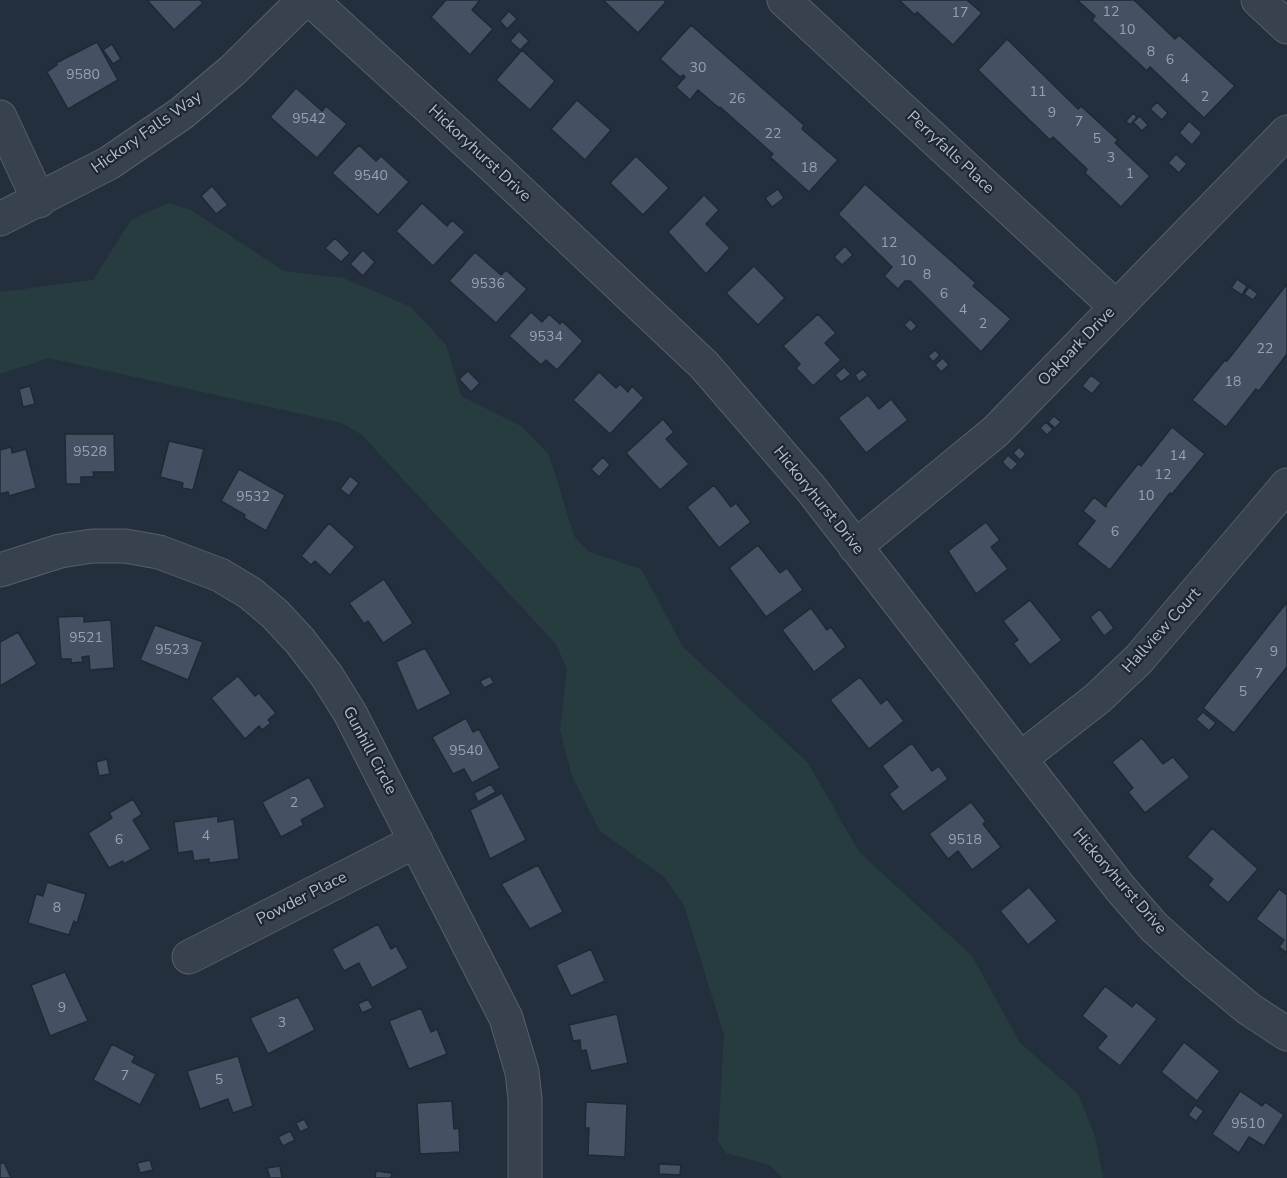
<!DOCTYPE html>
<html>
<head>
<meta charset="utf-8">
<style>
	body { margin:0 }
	canvas { display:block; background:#242f3e }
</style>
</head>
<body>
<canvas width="1287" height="1178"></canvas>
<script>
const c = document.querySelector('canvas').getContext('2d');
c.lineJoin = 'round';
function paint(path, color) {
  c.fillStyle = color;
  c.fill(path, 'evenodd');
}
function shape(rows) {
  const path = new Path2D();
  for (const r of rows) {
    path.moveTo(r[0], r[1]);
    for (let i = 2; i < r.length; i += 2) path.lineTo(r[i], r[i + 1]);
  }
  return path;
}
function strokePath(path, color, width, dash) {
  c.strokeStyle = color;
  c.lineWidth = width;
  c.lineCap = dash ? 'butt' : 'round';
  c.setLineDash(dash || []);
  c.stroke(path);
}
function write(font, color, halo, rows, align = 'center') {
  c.font = font + ' "Nunito Sans",sans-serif';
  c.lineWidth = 4.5;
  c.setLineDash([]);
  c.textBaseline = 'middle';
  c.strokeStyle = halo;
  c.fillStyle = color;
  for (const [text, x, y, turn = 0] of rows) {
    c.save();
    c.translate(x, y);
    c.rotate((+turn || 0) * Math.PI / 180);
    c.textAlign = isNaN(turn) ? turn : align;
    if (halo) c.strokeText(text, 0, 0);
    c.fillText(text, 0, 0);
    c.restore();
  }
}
paint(shape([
	[168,203,191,210,284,271,343,278,411,307,446,345,461,396,521,426,549,455,574,536,589,552,641,569,683,647,808,763,859,852,972,956,1020,1043,1078,1094,1095,1136,1103,1178,782,1178,770,1165,726,1153,718,1141,724,1035,684,905,664,877,600,831,572,776,560,730,567,668,555,643,362,435,342,423,49,358,0,374,0,292,93,280,131,220]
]), '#263c3f');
const building = shape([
	[147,0,200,0,203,3,174,30,147,0],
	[446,0,480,0,472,10,493,29,470,55,431,17,446,0],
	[603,0,664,0,666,2,638,33,603,0],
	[899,0,967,0,982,13,953,45,917,12,915,15,899,0],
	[1077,0,1134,0,1175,39,1179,35,1235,86,1204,118,1150,67,1147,71,1092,20,1095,16,1077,0],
	[509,11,517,19,507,29,500,21,509,11],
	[691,25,804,125,802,129,838,160,809,192,770,157,773,154,720,107,719,108,698,90,690,100,676,87,685,77,683,75,680,77,660,59,691,25],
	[519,31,529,41,520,50,510,41,519,31],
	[1007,39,1078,109,1081,106,1118,140,1115,143,1150,176,1121,207,1085,173,1087,169,1053,137,1050,140,978,70,1007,39],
	[97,42,118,80,68,109,47,72,57,65,56,63,97,42],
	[112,44,121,59,113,64,103,50,112,44],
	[522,50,555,81,530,110,496,80,522,50],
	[296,88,322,111,326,106,347,124,317,158,270,117,296,88],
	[577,100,611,130,585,160,551,129,577,100],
	[1157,102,1168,113,1162,120,1150,109,1157,102],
	[1133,113,1137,117,1130,125,1126,121,1133,113],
	[1140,116,1148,125,1142,131,1133,122,1140,116],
	[1189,121,1202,133,1192,145,1179,133,1189,121],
	[359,145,376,161,381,156,409,182,378,215,332,173,359,145],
	[1176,154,1187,164,1179,173,1168,163,1176,154],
	[636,156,669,188,643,215,610,183,636,156],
	[865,184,976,283,973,286,1011,319,981,352,910,281,905,281,898,289,884,276,892,267,838,214,865,184],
	[212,186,228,205,216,214,201,196,212,186],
	[778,189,784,198,772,207,765,198,778,189],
	[704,195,719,210,706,224,730,248,706,274,668,232,704,195],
	[422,203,447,226,452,220,465,232,433,266,396,231,422,203],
	[335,238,350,253,341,262,325,248,335,238],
	[845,246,853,255,842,265,834,257,845,246],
	[363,250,375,262,363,276,350,264,363,250],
	[475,252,501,275,506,270,527,289,496,323,449,281,475,252],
	[754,266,785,298,758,325,726,293,754,266],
	[1237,279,1247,286,1242,295,1231,288,1237,279],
	[1287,284,1287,354,1259,391,1256,389,1226,427,1192,400,1225,360,1227,361,1287,284],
	[1249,287,1258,294,1253,300,1244,294,1249,287],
	[531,312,542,322,549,314,560,324,562,321,583,341,557,370,546,360,541,365,509,336,531,312],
	[818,314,836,333,825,343,841,360,813,386,796,368,800,364,783,346,818,314],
	[910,319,917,326,911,332,904,325,910,319],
	[935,350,940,355,933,362,928,356,935,350],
	[943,358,949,365,941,372,935,365,943,358],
	[844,367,851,374,841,382,835,375,844,367],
	[863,369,868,375,859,382,855,375,863,369],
	[468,371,480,383,471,392,459,379,468,371],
	[599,372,616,388,620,384,628,392,632,386,644,398,610,434,573,400,599,372],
	[1091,375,1101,383,1092,394,1082,386,1091,375],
	[30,386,35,404,23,407,19,389,30,386],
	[868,395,879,409,891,399,908,420,866,453,838,418,868,395],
	[1054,416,1061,422,1055,428,1048,422,1054,416],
	[663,419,674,432,666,439,689,464,660,490,626,453,663,419],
	[1046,422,1053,429,1047,435,1040,428,1046,422],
	[1172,427,1205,454,1172,494,1170,493,1110,570,1077,544,1095,521,1083,511,1094,497,1106,507,1106,504,1138,464,1141,466,1172,427],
	[65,434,114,434,115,472,93,472,94,477,81,477,81,484,66,484,65,434],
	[169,441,204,449,193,490,182,488,183,483,160,477,169,441],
	[11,447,12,453,26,449,36,488,9,496,8,492,0,494,0,450,11,447],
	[1019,447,1026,454,1020,460,1013,453,1019,447],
	[1008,455,1018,464,1011,471,1002,462,1008,455],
	[603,457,610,465,599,477,591,469,603,457],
	[239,469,285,495,266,531,244,518,245,515,221,501,239,469],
	[350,476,359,483,349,496,340,489,350,476],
	[714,485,731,507,736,503,751,522,719,548,687,507,714,485],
	[986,522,1000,540,991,547,1008,569,976,594,948,551,986,522],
	[329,523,355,547,330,575,315,561,311,565,301,556,329,523],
	[758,545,780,573,787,568,803,590,766,617,729,568,758,545],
	[384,579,413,623,383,643,368,621,364,624,349,603,384,579],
	[1030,600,1062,640,1030,665,1013,643,1018,640,1003,621,1030,600],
	[1287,602,1287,667,1234,733,1203,708,1287,602],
	[811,608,827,630,831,627,846,647,814,672,782,630,811,608],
	[1100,609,1114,628,1104,636,1090,617,1100,609],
	[84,616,84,622,111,620,114,668,90,670,89,656,82,657,83,662,71,663,71,659,61,659,58,617,84,616],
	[155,625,203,642,188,680,140,660,155,625],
	[18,632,37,664,0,686,0,642,18,632],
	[425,648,451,694,417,711,396,662,425,648],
	[238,676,255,696,259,693,276,713,268,720,271,723,262,730,259,726,245,739,211,698,238,676],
	[490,676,494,683,484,688,480,681,490,676],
	[860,677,881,704,887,699,904,721,869,749,830,700,860,677],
	[1203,712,1216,723,1209,731,1196,719,1203,712],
	[466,718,473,732,479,729,500,768,472,783,464,769,453,774,432,737,466,718],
	[1142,738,1163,764,1173,757,1190,777,1145,813,1128,792,1133,788,1112,762,1142,738],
	[912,743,932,771,939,766,948,779,903,812,889,794,898,787,882,766,912,743],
	[107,759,110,774,99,776,96,762,107,759],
	[309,777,325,807,301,820,304,825,281,837,262,802,309,777],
	[491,784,496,792,478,802,474,793,491,784],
	[502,793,526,840,490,859,470,810,502,793],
	[133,799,142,814,133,820,151,849,124,864,123,861,109,868,88,833,112,818,109,813,133,799],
	[971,802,986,821,983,824,1001,847,972,870,958,851,948,859,929,834,971,802],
	[218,816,218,822,234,819,239,859,209,863,209,859,194,861,192,851,178,853,174,822,218,816],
	[1212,828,1258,869,1228,903,1208,885,1213,879,1187,857,1212,828],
	[538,865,563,912,530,929,501,884,538,865],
	[47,882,86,894,77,923,74,921,69,935,28,923,36,894,43,896,47,882],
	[1029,887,1057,921,1028,945,1000,911,1029,887],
	[1279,889,1287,895,1287,953,1279,947,1284,940,1256,919,1279,889],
	[378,924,391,949,396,946,408,968,372,988,359,963,344,971,332,949,378,924],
	[591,949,605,981,571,996,556,965,591,949],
	[65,972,88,1021,50,1036,31,985,65,972],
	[1105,986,1132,1007,1136,1002,1157,1019,1120,1066,1097,1048,1107,1036,1082,1016,1105,986],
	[298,997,315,1030,268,1054,250,1018,298,997],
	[368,999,373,1008,362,1013,358,1004,368,999],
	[421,1008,431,1032,437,1029,447,1054,409,1069,389,1021,421,1008],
	[617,1014,628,1063,591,1071,586,1050,581,1051,580,1040,573,1041,569,1025,617,1014],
	[1184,1042,1220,1071,1197,1101,1161,1072,1184,1042],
	[112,1044,135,1056,132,1062,156,1074,140,1105,93,1080,112,1044],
	[238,1056,253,1106,233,1113,228,1099,200,1109,187,1071,238,1056],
	[1240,1091,1262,1106,1265,1102,1284,1115,1264,1146,1249,1137,1239,1153,1212,1134,1240,1091],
	[452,1101,454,1129,459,1128,460,1152,420,1154,417,1103,452,1101],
	[586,1102,627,1104,625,1157,588,1155,589,1128,585,1128,586,1102],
	[1195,1105,1204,1111,1196,1121,1188,1115,1195,1105],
	[304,1119,309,1128,300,1132,296,1123,304,1119],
	[290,1131,295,1140,283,1146,278,1137,290,1131],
	[150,1160,153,1170,140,1173,137,1163,150,1160],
	[4,1162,11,1178,0,1178,0,1164,4,1162],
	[659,1164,681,1165,680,1175,659,1174,659,1164],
	[280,1166,282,1178,270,1178,267,1168,280,1166],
	[376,1171,392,1173,391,1178,375,1178,376,1171]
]);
paint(building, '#455162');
strokePath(building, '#1f2835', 1.5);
const minor = shape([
	[311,0,494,167,704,365,812,490,1120,888,1154,927,1196,965,1249,1009,1287,1034],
	[784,0,1116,307],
	[1258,0,1287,27],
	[0,117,39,201],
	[0,219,109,163,182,113,233,70,304,0],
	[855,547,996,431,1287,132],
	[0,570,60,551,92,546,125,546,159,552,220,575,250,593,275,614,300,641,327,676,350,713,506,1018,522,1072,525,1099,525,1178],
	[1020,759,1098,698,1139,659,1287,485],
	[189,957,416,841]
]);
strokePath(minor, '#565f6c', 35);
strokePath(minor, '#38414e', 33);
write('14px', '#98a1af', null, [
	["12",1111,13],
	["17",960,14],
	["10",1127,31],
	["8",1151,53],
	["6",1170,61],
	["30",698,69],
	["9580",83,76],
	["4",1185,80],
	["11",1038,93],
	["2",1205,98],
	["26",737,100],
	["9",1052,114],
	["9542",309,120],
	["7",1079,123],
	["22",773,135],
	["5",1097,140],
	["3",1111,159],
	["18",809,169],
	["1",1130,175],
	["9540",371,177],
	["12",889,244],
	["10",908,262],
	["8",927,276],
	["9536",488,285],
	["6",944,295],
	["4",963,311],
	["2",983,325],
	["9534",546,338],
	["22",1265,350],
	["18",1233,383],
	["9528",90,453],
	["14",1178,457],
	["12",1163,476],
	["10",1146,497],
	["9532",253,498],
	["6",1115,533],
	["9521",86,639],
	["9523",172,651],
	["9",1274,653],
	["7",1259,675],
	["5",1243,693],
	["9540",466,752],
	["2",294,804],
	["4",206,837],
	["6",119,841],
	["9518",965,841],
	["8",57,909],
	["9",62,1009],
	["3",282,1024],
	["7",125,1077],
	["5",219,1081],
	["9510",1248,1125]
]);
write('16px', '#b4bcc9', '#1d2633', [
	["Hickory Falls Way",147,133,-35],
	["Perryfalls Place",950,153,43],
	["Hickoryhurst Drive",479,154,43],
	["Oakpark Drive",1077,347,-46],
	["Hickoryhurst Drive",818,501,51],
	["Hallview Court",1162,631,-48],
	["Gunhill Circle",369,751,62],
	["Hickoryhurst Drive",1119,882,49],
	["Powder Place",302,899,-27]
]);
</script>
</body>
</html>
